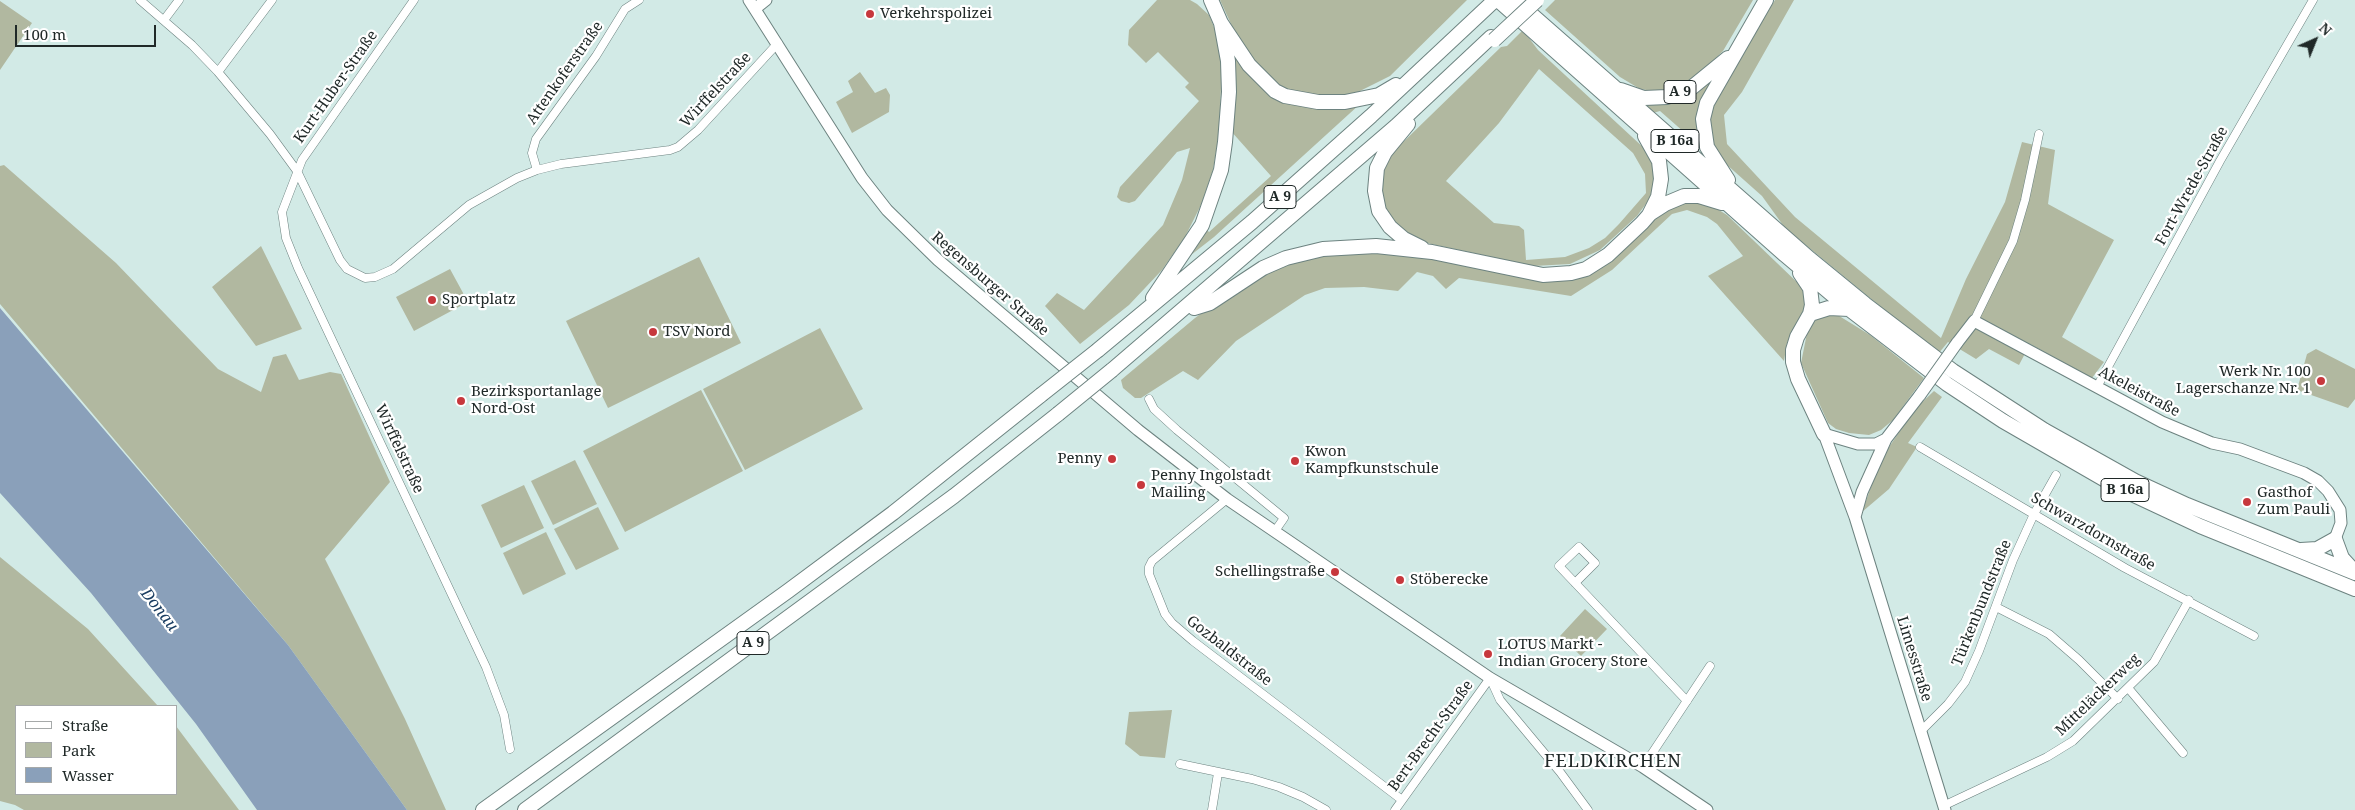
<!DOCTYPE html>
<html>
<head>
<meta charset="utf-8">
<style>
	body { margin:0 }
	#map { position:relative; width:2355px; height:810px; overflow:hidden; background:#d2eae6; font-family:"Noto Serif",serif }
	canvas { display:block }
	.legend { position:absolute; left:15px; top:705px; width:162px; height:90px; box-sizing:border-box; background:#fff; border:1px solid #a6a9a9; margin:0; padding:6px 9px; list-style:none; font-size:15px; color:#202928 }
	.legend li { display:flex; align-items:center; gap:10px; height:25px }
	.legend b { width:25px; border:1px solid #a6a9a9 }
	.north { position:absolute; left:2290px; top:15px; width:50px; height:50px; -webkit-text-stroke:4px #fff; paint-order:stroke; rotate:44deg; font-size:14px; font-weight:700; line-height:20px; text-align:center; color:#202928 }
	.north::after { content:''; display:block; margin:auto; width:18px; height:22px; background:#202928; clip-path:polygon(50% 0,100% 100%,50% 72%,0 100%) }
	.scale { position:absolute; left:15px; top:25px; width:141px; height:22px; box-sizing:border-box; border:2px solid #202928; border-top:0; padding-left:6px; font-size:15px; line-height:18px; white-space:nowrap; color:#202928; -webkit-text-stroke:4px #fff; paint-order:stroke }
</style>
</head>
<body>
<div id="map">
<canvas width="2355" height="810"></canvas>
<ul class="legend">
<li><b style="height:6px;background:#fff"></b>Straße</li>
<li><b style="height:14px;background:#b1b8a0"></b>Park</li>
<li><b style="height:14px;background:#8aa0ba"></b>Wasser</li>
</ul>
<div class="north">N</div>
<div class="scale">100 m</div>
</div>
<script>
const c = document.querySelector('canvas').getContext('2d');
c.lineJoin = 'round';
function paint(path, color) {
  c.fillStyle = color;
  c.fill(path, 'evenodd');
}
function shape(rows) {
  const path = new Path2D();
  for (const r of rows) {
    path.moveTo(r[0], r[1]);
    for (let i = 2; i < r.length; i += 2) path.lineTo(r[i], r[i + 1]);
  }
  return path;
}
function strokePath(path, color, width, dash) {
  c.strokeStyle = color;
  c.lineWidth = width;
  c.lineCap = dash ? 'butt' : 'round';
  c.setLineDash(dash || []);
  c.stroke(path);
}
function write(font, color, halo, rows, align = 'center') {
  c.font = font + ' "Noto Serif",serif';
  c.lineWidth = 4.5;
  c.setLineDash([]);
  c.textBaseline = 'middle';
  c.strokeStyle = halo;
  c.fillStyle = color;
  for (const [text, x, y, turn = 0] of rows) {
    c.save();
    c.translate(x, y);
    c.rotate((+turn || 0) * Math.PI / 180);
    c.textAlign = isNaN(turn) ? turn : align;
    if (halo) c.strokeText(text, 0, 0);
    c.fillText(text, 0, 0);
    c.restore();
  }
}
paint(shape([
	[1157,0,1190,0,1197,4,1209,15,1218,37,1222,66,1219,133,1213,170,1201,205,1185,237,1162,270,1129,305,1080,344,1045,306,1057,293,1084,310,1163,225,1182,180,1190,148,1177,152,1135,201,1129,203,1121,201,1117,197,1120,187,1199,101,1185,87,1189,83,1158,52,1146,63,1128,45,1129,30],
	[1220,0,1467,0,1390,76,1358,92,1341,97,1324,97,1290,92,1278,86,1256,65,1236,35],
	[1555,0,1753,0,1723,51,1701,73,1677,88,1659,92,1640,89,1620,77,1545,10],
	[1775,0,1794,0,1742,92,1724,115,1727,144,1795,217,1941,338,1966,279,2005,202,2022,142,2055,150,2048,204,2114,240,2062,337,2104,362,2092,378,2030,344,2019,365,1989,349,1976,359,1948,342,1938,354,1785,228,1762,196,1726,164,1711,141,1709,114,1715,97],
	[0,1,32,23,0,70],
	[1523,30,1538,50,1645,149,1652,161,1656,173,1651,197,1637,216,1600,250,1570,264,1534,266,1422,242,1411,237,1396,226,1381,200,1381,175,1384,164,1394,151,1501,47,1507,46],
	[1539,69,1633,153,1645,174,1646,193,1619,224,1605,238,1589,248,1565,257,1526,260,1524,230,1519,226,1494,223,1446,181,1499,123],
	[1231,48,1262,86,1360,104,1214,237,1182,262,1204,227,1209,232,1271,176,1230,130],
	[860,72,875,93,886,88,890,95,889,112,852,133,836,102,853,92,848,81],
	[1716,72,1701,147,1660,111,1653,113,1639,101],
	[4,165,116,263,218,369,261,392,273,357,286,354,299,380,330,372,341,374,390,482,325,559,405,719,446,810,407,810,288,645,0,304,0,166],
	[1686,199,1714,207,1727,215,1802,287,1806,305,1787,343,1784,361,1708,276,1743,256,1717,224,1707,217,1687,210,1672,214,1612,270,1571,296,1459,278,1446,289,1433,276,1417,272,1398,291,1364,287,1325,288,1305,295,1236,341,1198,380,1183,371,1141,398,1135,398,1123,388,1121,380,1195,318,1226,295,1280,265,1327,253,1389,251,1569,280,1663,209],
	[261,246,302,329,256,346,212,287],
	[699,257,741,343,608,408,566,321],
	[450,269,468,302,414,331,396,297],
	[1836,314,1870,335,1924,378,1893,420,1881,430,1869,435,1849,433,1836,429,1828,423,1801,363,1807,333,1814,321,1819,316],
	[820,328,863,409,745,470,703,389],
	[2316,349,2355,369,2355,399,2348,408,2297,390,2307,354],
	[701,390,743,471,625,532,583,451],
	[1934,391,1942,397,1908,443,1917,447,1889,489,1862,512,1881,459,1914,410],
	[575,460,597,504,553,525,531,481],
	[524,485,544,528,501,548,481,505],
	[598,507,619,549,576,570,554,529],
	[546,532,566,574,523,595,503,553],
	[0,557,88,629,158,706,16,706,16,794,176,794,176,726,239,810,24,810,15,805,0,801],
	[1585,609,1607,629,1581,656,1560,636],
	[1172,710,1165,758,1140,756,1125,744,1129,712]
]), '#b1b8a0');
paint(shape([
	[0,308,288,645,407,810,257,810,196,724,91,593,0,493]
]), '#8aa0ba');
const street = shape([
	[140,0,192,45,218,72,270,134,297,171,340,260,347,269,365,278,375,277,393,269,469,205,517,178,537,170,561,164,670,150,678,147,698,130,778,43],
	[414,0,302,160,282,212,286,238,298,268,486,667,504,715,510,749],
	[164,20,179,0],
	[218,72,272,0],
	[537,170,532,153,536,139,596,56,625,9,639,0],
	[1974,321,2013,241,2025,200,2039,134],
	[2097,387,2220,161,2313,0],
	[1149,399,1154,409,1177,430,1284,518,1275,531],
	[1920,447,2125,568,2254,636],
	[1227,499,1152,561,1149,567,1149,574,1165,614,1172,623,1193,641,1402,800],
	[1575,583,1595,563,1579,547,1559,566,1687,701],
	[1996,607,2049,634,2079,660,2118,699],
	[1490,678,1500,700,1560,772,1588,810],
	[2129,689,2183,753],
	[1920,732,1948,704,1965,682,1979,651,2013,560,2034,514,2056,475],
	[1180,764,1252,779,1279,787,1303,797,1326,810],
	[1643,767,1710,666],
	[1943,806,2047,757,2073,741,2154,662,2189,600],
	[1212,810,1218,773],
	[1395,810,1490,678]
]);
const secondary = shape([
	[749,0,862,178,887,210,938,260,1138,430,1227,499,1490,678,1643,767,1707,810],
	[756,8,766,0],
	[1957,343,1974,321,2162,422,2212,443,2240,449,2304,473,2318,481,2328,491,2340,510,2341,523,2335,539],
	[1824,434,1855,517,1945,810],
	[1824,434,1858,444,1876,444,1886,439],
	[1855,517,1862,492,1886,439,1920,395]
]);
const highway = shape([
	[1211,0,1221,23,1249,65,1275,91,1285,96,1318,102,1345,102,1379,95,1396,85],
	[1498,0,1785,255,1849,309,1947,384,2003,421,2121,489,2200,526,2355,589],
	[1515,0,1810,259,1865,304,1953,371,2044,430,2135,481,2187,505,2355,573],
	[1621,90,1644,98,1667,97,1690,89,1728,58],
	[1408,124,1385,152,1377,168,1375,191,1379,211,1390,227,1404,239,1422,248],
	[1728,180,1707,147,1703,119,1707,103,1766,0],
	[1651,213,1665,204,1684,196,1699,196,1722,203],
	[1800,273,1810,288,1812,305,1810,314,1797,337,1793,350,1793,362,1798,379,1824,434],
	[1153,298,1202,225,1221,170,1225,142,1229,92,1228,61,1221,23],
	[1194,308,1210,303,1263,268,1286,258,1323,249,1376,246,1432,252,1543,275,1571,273,1586,269,1608,255,1642,223,1649,215,1658,197,1661,179,1659,161,1645,136],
	[1810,314,1829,308,1849,309],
	[1098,350,1252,222,1371,116,1495,0],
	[1112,370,1396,126,1491,37],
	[2301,550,2317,549,2335,539,2342,558,2353,570],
	[483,810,788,591,893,513,1041,395],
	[525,810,954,496,1058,414]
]);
strokePath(street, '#6d8380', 9);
strokePath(secondary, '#6d8380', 13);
strokePath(highway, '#6d8380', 16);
strokePath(street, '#fff', 8);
strokePath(secondary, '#fff', 11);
strokePath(highway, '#fff', 14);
const secondaryBridge = shape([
	[1920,395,1957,343]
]);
const highwayBridge = shape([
	[1494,40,1537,0],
	[1041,395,1098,350],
	[1058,414,1112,370]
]);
strokePath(secondaryBridge, '#6d8380', 13, []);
strokePath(highwayBridge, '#6d8380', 16, []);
strokePath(secondaryBridge, '#fff', 11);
strokePath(highwayBridge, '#fff', 14);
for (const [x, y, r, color] of [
	[870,14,5,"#c7383d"],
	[432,300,5,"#c7383d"],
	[653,332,5,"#c7383d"],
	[2321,381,5,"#c7383d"],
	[461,401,5,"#c7383d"],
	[1112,459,5,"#c7383d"],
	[1295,461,5,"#c7383d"],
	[1141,485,5,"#c7383d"],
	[2247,502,5,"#c7383d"],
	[1335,572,5,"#c7383d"],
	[1400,580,5,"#c7383d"],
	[1488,654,5,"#c7383d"]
]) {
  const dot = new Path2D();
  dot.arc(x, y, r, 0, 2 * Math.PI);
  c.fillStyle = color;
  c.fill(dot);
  strokePath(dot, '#fff', 2);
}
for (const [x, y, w] of [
	[1680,92,32],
	[1675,141,48],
	[1280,197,32],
	[2125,490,48],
	[753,643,32]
]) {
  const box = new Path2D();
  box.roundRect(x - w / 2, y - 11.5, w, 23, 4);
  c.fillStyle = '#fff';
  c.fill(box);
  strokePath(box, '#202928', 1);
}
write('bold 14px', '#202928', null, [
	["A 9",1680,92],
	["B 16a",1675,141],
	["A 9",1280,197],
	["B 16a",2125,490],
	["A 9",753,643]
]);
write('15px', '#202928', '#fff', [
	["Verkehrspolizei",880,14],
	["Sportplatz",442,300],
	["TSV Nord",663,332],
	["Werk Nr. 100",2311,372,"right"],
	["Lagerschanze Nr. 1",2311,389,"right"],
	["Bezirksportanlage",471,392],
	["Nord-Ost",471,409],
	["Kwon",1305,452],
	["Kampfkunstschule",1305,469],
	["Penny",1102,459,"right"],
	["Penny Ingolstadt",1151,476],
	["Mailing",1151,493],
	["Gasthof",2257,493],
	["Zum Pauli",2257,510],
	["Schellingstraße",1325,572,"right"],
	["Stöberecke",1410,580],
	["LOTUS Markt -",1498,645],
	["Indian Grocery Store",1498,662]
], 'left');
write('15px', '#202928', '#fff', [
	["Attenkoferstraße",565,73,-55],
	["Kurt-Huber-Straße",336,87,-55],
	["Wirffelstraße",716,90,-47],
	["Fort-Wrede-Straße",2192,186,-61],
	["Regensburger Straße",990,284,41],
	["Akeleistraße",2139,392,28],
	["Wirffelstraße",399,449,65],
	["Schwarzdornstraße",2093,532,30],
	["Türkenbundstraße",1982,603,-68],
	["Gozbaldstraße",1229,651,38],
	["Limesstraße",1914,659,73],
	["Mitteläckerweg",2098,695,-44],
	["Bert-Brecht-Straße",1431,736,-54]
]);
write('italic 16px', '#1b3e62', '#fff', [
	["Donau",159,610,52]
]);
c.letterSpacing = '1px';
write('18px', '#202928', '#fff', [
	["FELDKIRCHEN",1613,762]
]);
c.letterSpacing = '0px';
</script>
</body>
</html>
